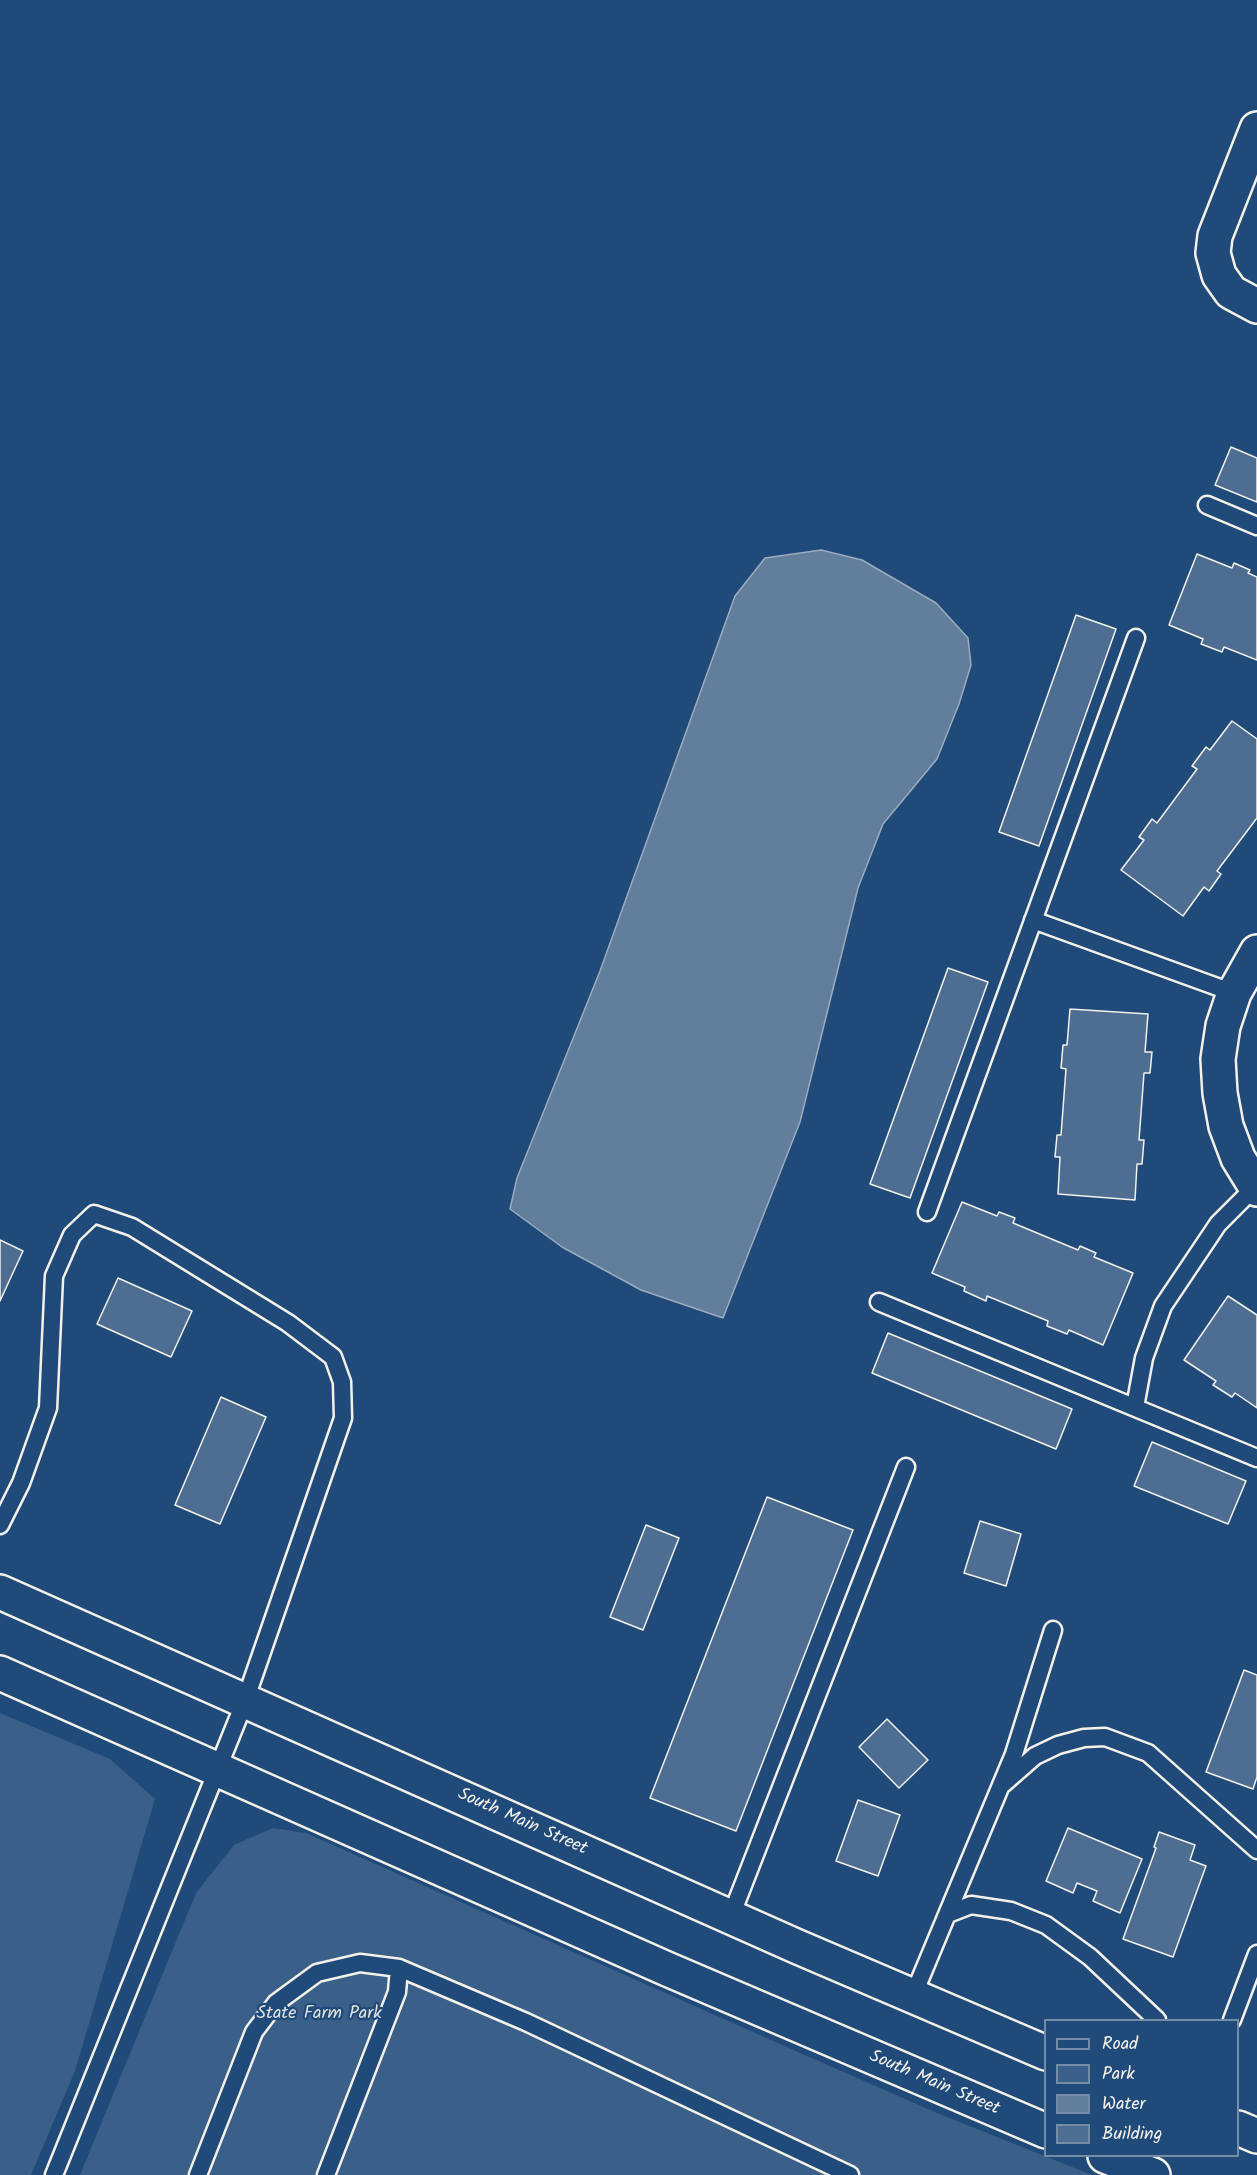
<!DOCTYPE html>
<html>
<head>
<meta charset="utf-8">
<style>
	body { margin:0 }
	#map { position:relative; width:1257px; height:2175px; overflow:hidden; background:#1f4a7a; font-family:Kalam,sans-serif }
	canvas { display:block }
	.legend { position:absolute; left:1044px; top:2019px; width:195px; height:138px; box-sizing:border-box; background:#1f4a7a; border:2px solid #748da6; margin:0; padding:8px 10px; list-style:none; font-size:18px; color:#f4f1e8 }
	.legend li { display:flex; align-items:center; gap:12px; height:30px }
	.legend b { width:30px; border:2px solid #748da6 }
</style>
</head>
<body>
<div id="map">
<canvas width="1257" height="2175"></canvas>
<ul class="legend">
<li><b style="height:8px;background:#1f4a7a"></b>Road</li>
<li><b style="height:16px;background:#3a5f88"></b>Park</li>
<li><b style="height:16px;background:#627e9d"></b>Water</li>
<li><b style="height:16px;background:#4d6e92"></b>Building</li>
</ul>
</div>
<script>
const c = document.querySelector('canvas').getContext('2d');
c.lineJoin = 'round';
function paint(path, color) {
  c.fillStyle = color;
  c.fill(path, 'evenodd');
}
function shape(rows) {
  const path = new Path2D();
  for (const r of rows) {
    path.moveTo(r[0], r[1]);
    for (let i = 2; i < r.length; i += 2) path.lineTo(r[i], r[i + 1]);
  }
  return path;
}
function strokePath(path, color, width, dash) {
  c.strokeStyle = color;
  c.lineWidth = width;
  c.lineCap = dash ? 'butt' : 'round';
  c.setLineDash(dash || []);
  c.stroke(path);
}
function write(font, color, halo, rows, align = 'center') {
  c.font = font + ' Kalam,sans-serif';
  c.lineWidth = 4.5;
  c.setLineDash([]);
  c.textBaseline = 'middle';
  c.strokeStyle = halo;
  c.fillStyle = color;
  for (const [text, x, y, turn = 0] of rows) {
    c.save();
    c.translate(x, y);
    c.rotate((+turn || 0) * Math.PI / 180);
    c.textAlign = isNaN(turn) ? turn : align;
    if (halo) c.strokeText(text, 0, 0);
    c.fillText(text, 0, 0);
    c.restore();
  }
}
paint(shape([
	[0,1713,110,1759,155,1799,75,2071,31,2175,0,2175],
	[273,1828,306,1833,798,2052,937,2113,1092,2175,80,2175,196,1893,234,1845]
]), '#3a5f88');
const water = shape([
	[821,550,862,560,936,603,968,638,971,665,959,704,937,759,883,824,858,888,800,1122,723,1318,641,1290,562,1247,510,1209,517,1178,600,971,735,596,765,558,821,550]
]);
paint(water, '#627e9d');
strokePath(water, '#9cacbb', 1.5);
const building = shape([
	[1231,447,1257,458,1257,502,1215,485,1231,447],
	[1197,554,1232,568,1234,563,1250,570,1248,573,1257,577,1257,660,1224,647,1222,652,1201,644,1203,639,1169,625,1197,554],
	[1076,615,1116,629,1039,846,999,832,1076,615],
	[1232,721,1257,739,1257,818,1217,871,1221,874,1209,891,1204,887,1183,916,1121,870,1144,840,1139,837,1152,819,1157,823,1197,769,1192,766,1206,747,1210,750,1232,721],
	[948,968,988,982,910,1198,870,1184,948,968],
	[1070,1009,1148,1014,1145,1052,1152,1052,1150,1073,1144,1073,1139,1140,1144,1140,1142,1164,1137,1164,1135,1200,1058,1194,1060,1157,1055,1157,1057,1135,1061,1135,1066,1069,1061,1068,1063,1045,1067,1045,1070,1009],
	[962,1202,997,1216,999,1212,1015,1218,1013,1223,1078,1250,1080,1246,1096,1253,1094,1257,1133,1273,1103,1345,1069,1330,1067,1334,1047,1326,1048,1321,987,1296,986,1301,964,1291,965,1287,932,1273,962,1202],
	[0,1240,23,1251,0,1301,0,1240],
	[118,1278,192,1311,171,1357,97,1324,118,1278],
	[1228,1296,1257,1315,1257,1408,1235,1393,1232,1397,1213,1385,1216,1381,1184,1360,1228,1296],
	[888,1333,1072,1409,1056,1449,872,1373,888,1333],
	[221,1397,266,1417,220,1524,175,1505,221,1397],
	[1152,1442,1246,1481,1228,1524,1134,1486,1152,1442],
	[767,1497,853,1530,736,1831,650,1798,767,1497],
	[980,1521,1021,1534,1006,1586,964,1573,980,1521],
	[646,1525,679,1538,643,1630,610,1617,646,1525],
	[1244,1670,1257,1675,1257,1777,1253,1789,1206,1772,1244,1670],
	[887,1719,928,1760,899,1788,859,1747,887,1719],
	[858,1800,900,1815,878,1876,836,1861,858,1800],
	[1068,1828,1142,1859,1120,1913,1093,1901,1097,1891,1077,1883,1073,1893,1046,1881,1068,1828],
	[1159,1832,1195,1845,1190,1860,1206,1866,1173,1957,1123,1939,1156,1848,1154,1847,1159,1832]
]);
paint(building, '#4d6e92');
strokePath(building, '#f4f1e8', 1.5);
const service = shape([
	[1207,505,1257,526],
	[1033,920,1234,993],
	[927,1212,1136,638],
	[879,1302,1257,1458],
	[1135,1407,1144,1358,1163,1306,1218,1224,1255,1187],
	[0,1525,21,1483,48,1408,54,1276,72,1235,94,1214,132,1227,288,1323,333,1357,342,1382,343,1418,245,1701,54,2175],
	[1003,1784,1035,1756,1058,1745,1084,1738,1105,1737,1148,1753,1257,1850],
	[948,1914,971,1905,1011,1911,1046,1925,1090,1957,1157,2020],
	[731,1916,906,1467],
	[913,1996,1014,1754,1053,1630],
	[1232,2020,1257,1954],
	[198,2175,254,2032,276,2003,317,1973,360,1963,399,1968,526,2022,850,2175],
	[326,2175,397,1992,399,1968]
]);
const minor = shape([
	[1257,129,1215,236,1213,253,1219,275,1231,292,1257,306],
	[1257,952,1234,993,1223,1026,1218,1059,1220,1093,1226,1126,1238,1158,1257,1189]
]);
const trunk = shape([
	[0,1592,798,1947,1046,2053],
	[0,1673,667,1969,1046,2131],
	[1238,2128,1257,2136],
	[1105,2156,1153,2175]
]);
strokePath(service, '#f4f1e8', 21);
strokePath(minor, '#f4f1e8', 38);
strokePath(trunk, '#f4f1e8', 38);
strokePath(service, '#1f4a7a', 16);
strokePath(minor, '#1f4a7a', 33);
strokePath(trunk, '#1f4a7a', 33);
write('18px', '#f4f1e8', '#1f4a7a', [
	["South Main Street",522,1823,24],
	["South Main Street",934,2084,23]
]);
write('18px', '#e1e2de', '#1f4a7a', [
	["State Farm Park",319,2015]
]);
</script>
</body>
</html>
